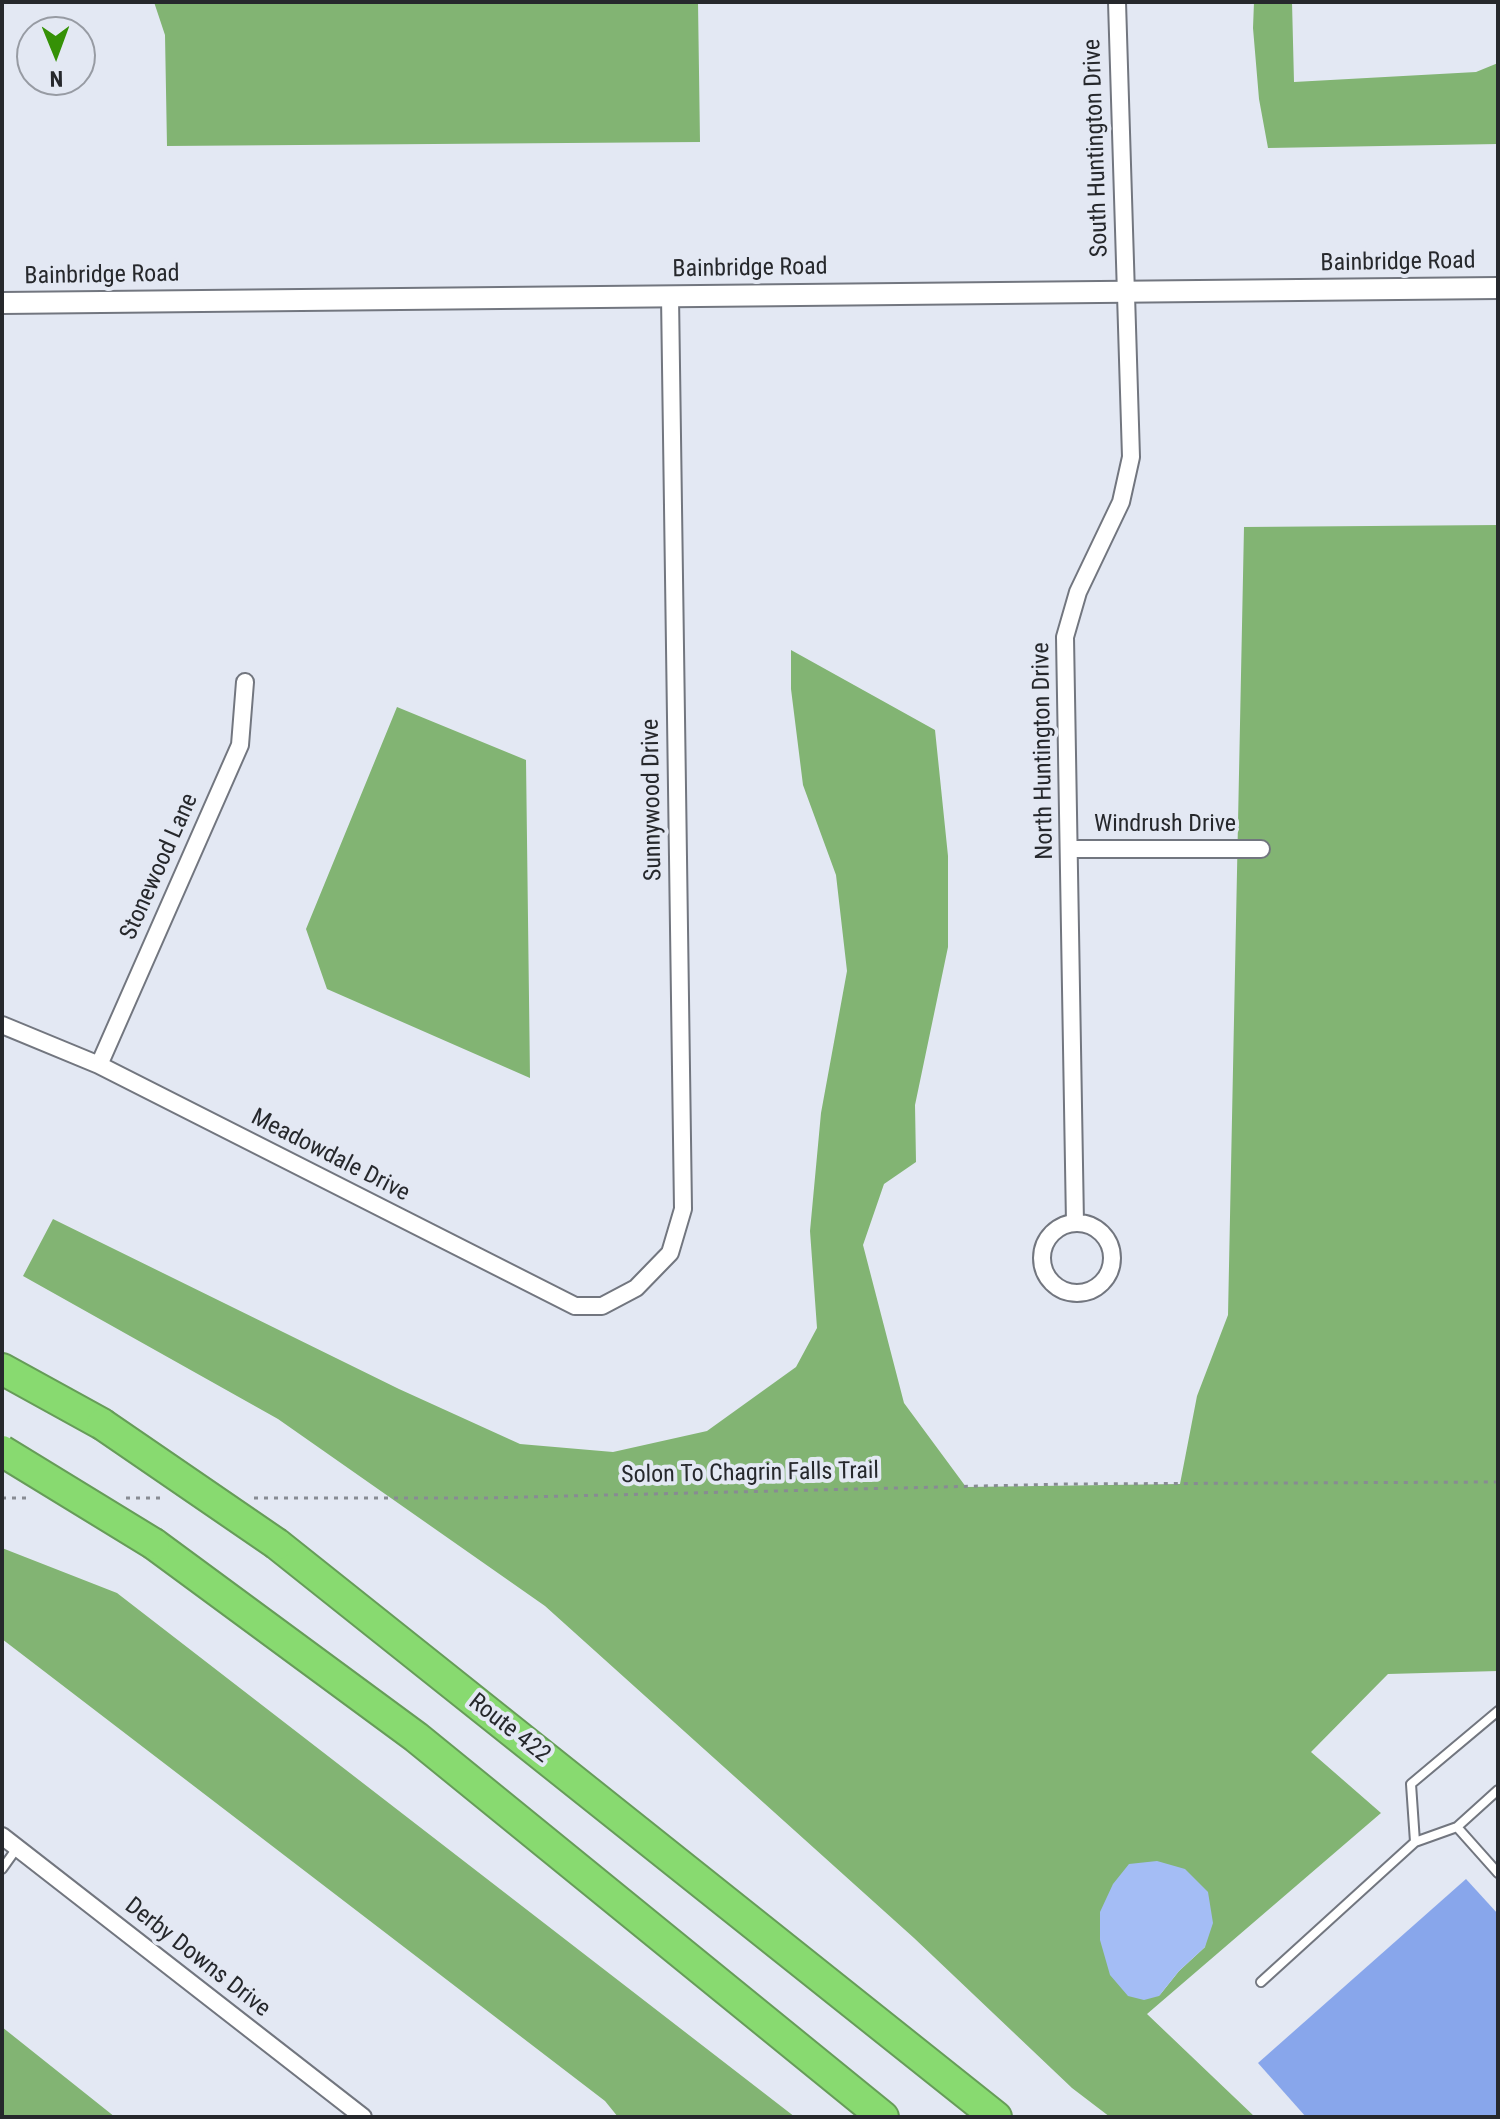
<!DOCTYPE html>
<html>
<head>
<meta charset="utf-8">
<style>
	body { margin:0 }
	#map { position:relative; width:1500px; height:2119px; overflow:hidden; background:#e3e8f3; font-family:"Roboto Condensed",sans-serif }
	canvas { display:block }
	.frame { position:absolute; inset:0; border:4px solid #26282c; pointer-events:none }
	.north { position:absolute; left:16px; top:16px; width:80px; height:80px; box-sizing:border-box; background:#e3e8f3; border:2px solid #979ba3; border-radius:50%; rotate:179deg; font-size:22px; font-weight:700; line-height:32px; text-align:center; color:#26282c }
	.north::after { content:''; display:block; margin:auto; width:28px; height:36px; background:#359106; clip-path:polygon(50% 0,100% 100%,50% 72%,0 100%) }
</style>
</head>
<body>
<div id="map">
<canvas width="1500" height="2119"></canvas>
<div class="frame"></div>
<div class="north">N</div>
</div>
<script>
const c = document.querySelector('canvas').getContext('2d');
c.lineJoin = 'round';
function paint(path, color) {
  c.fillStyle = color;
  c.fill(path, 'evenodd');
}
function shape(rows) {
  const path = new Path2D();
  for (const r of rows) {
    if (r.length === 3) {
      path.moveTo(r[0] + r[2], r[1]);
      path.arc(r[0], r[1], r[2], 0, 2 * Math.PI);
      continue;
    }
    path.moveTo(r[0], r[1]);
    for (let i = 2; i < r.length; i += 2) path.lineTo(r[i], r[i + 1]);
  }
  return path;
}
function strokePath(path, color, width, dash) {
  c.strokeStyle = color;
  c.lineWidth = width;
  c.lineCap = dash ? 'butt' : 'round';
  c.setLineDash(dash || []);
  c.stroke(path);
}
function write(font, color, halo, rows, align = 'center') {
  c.font = font + ' "Roboto Condensed",sans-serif';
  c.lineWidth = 8;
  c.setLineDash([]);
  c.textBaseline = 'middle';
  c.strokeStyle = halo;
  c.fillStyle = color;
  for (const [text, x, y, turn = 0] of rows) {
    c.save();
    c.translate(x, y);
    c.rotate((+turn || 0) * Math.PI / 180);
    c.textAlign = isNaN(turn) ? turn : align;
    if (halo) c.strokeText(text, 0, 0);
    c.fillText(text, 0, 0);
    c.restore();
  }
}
paint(shape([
	[154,2,698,2,700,142,167,146,165,35],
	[1254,2,1292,2,1294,82,1476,72,1498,63,1498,144,1268,148,1259,99,1253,28],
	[1498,525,1498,1671,1388,1674,1311,1752,1381,1813,1147,2014,1255,2117,1110,2117,1072,2088,914,1938,545,1606,278,1419,23,1276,53,1219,399,1389,520,1444,613,1452,707,1431,796,1367,817,1328,810,1231,821,1113,847,971,836,875,803,785,791,689,791,650,935,730,948,856,948,947,915,1105,916,1162,884,1184,863,1245,904,1403,966,1487,1180,1484,1197,1396,1228,1315,1244,527],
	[1208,1892,1205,1947,1179,1971,1159,1996],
	[397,707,526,760,530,1078,327,989,306,929],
	[2,1548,117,1593,795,2117,618,2117,605,2101,2,1639],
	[2,2027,115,2117,2,2117]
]), '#82b473');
paint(shape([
	[1157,1861,1185,1869,1208,1892,1213,1923,1205,1947,1179,1971,1159,1996,1144,2000,1128,1996,1110,1975,1100,1940,1100,1912,1113,1884,1129,1864]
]), '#a4bdf5');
paint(shape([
	[1466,1879,1498,1914,1498,2117,1306,2117,1258,2063]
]), '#88a6eb');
const service = shape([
	[1457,1827,1498,1790],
	[1415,1842,1457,1827,1498,1873],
	[2,1869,17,1848],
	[1261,1982,1415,1842,1411,1784,1498,1711]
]);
const minor = shape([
	[1069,849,1261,849],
	[2,1025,99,1065,575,1306,602,1306,636,1288,670,1253,683,1209,670,296],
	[99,1065,240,745,245,682],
	[1075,1223,1065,637,1078,592,1121,502,1131,457,1117,2],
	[1077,1258,35],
	[2,1836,363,2117]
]);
const tertiary = shape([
	[2,303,1498,288]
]);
const motorway = shape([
	[2,1369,102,1424],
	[154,1544,416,1737,883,2117],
	[277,1544,996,2117]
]);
strokePath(service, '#72767f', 12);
strokePath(minor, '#72767f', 20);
strokePath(tertiary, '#72767f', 24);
strokePath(motorway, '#669c58', 34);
strokePath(shape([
	[2,1498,30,1498],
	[126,1498,166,1498],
	[254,1498,484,1498,1065,1484,1498,1482]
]), '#888b93', 3, [4, 6]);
strokePath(service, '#fff', 8);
strokePath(minor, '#fff', 16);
strokePath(tertiary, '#fff', 20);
strokePath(motorway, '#88da70', 30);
const motorwayBridge = shape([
	[102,1424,277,1544],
	[2,1451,154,1544]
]);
strokePath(motorwayBridge, '#669c58', 34, []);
strokePath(motorwayBridge, '#88da70', 30);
write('24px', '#26282c', '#e3e8f3', [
	["South Huntington Drive",1097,148,-92],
	["Bainbridge Road",1398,263,-1],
	["Bainbridge Road",750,269,-1],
	["Bainbridge Road",102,276,-1],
	["North Huntington Drive",1044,751,-91],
	["Sunnywood Drive",653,800,-91],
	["Windrush Drive",1165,825],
	["Stonewood Lane",160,867,-66],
	["Meadowdale Drive",330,1156,27],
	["Solon To Chagrin Falls Trail",750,1474,-1],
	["Route 422",509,1729,38],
	["Derby Downs Drive",197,1958,38]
]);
</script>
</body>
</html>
